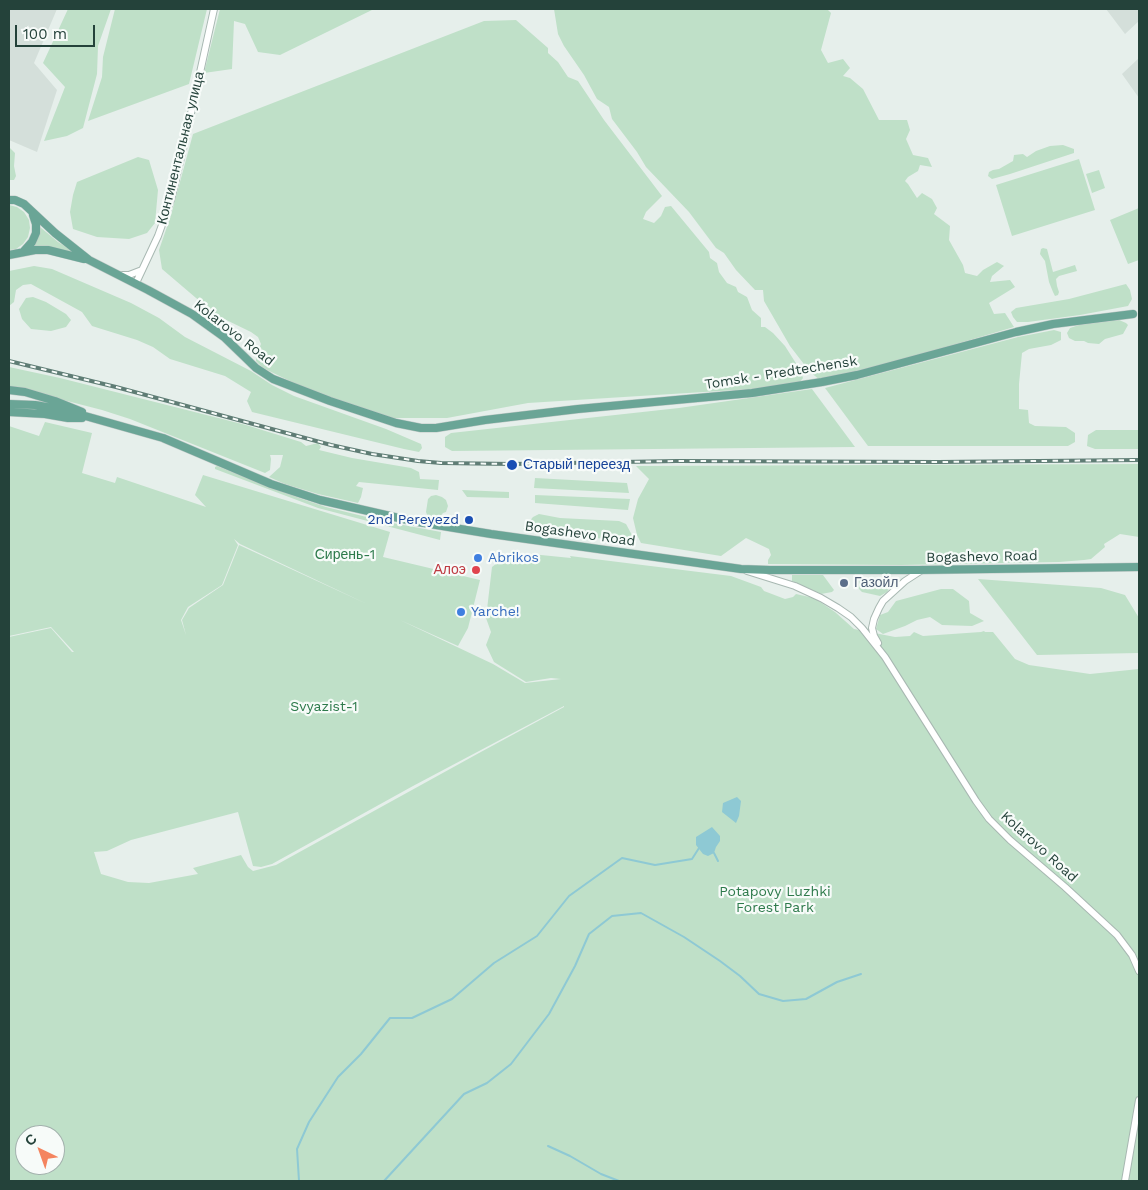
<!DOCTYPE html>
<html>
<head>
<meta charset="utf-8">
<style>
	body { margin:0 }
	#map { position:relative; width:1148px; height:1190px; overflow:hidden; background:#e6efeb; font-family:"Work Sans",sans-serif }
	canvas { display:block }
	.frame { position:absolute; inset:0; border:10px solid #24423a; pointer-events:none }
	.north { position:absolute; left:15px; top:1125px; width:50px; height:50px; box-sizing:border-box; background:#f7fbf9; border:1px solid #a3b1ad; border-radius:50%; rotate:318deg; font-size:14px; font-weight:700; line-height:20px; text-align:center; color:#24423a }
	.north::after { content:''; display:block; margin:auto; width:18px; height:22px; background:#f4845f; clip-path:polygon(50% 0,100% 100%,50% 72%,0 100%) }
	.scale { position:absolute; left:15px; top:25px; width:80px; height:22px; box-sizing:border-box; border:2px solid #24423a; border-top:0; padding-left:6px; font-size:15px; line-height:18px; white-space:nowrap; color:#24423a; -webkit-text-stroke:4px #f7fbf9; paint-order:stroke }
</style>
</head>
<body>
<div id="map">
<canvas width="1148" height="1190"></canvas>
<div class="frame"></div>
<div class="north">С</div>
<div class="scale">100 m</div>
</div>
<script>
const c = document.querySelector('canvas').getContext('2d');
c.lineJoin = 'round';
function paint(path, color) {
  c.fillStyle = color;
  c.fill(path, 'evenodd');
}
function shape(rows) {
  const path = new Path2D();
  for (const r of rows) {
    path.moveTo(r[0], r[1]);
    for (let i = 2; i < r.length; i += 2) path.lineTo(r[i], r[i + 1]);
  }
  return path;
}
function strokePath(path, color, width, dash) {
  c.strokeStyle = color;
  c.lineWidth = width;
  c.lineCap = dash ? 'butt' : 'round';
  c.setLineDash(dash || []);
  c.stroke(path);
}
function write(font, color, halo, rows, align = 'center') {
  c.font = font + ' "Work Sans",sans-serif';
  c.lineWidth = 4.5;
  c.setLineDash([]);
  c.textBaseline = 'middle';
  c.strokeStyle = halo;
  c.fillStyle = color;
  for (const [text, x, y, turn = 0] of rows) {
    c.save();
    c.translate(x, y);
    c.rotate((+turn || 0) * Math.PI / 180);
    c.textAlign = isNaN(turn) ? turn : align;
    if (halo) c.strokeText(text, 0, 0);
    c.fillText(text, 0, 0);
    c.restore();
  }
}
paint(shape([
	[9,9,57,9,34,63,57,90,37,152,9,140],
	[1106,9,1139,9,1139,21,1125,34],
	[1139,58,1139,98,1122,74]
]), '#d4dfda');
paint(shape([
	[68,9,111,9,98,46,97,74,83,128,67,136,44,141,65,87,43,63],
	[115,9,207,9,189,84,88,121,102,77,103,57],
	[220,9,374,9,280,55,258,52,245,24,234,21,232,69,204,73],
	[554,9,827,9,831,13,821,50,828,63,843,59,850,68,843,76,850,78,863,89,879,120,907,120,910,130,906,139,913,155,928,158,932,167,920,165,918,171,908,177,905,181,908,184,917,198,922,193,932,199,937,208,934,214,950,226,949,240,963,265,965,273,977,276,983,270,997,262,1004,266,992,276,990,282,1010,280,1015,287,989,303,994,314,1005,313,1014,327,892,363,820,380,810,372,790,346,764,301,763,290,755,290,736,270,724,253,716,248,689,212,646,167,637,152,612,119,609,107,597,99,584,75,564,46,558,34],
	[516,20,548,48,548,53,558,62,568,77,578,81,604,120,662,196,646,212,643,219,654,223,661,216,665,207,671,206,709,252,710,258,717,263,719,272,727,283,736,287,738,292,747,297,752,310,761,318,761,327,765,327,773,333,785,346,799,368,803,378,799,383,752,389,528,403,447,418,392,418,371,412,296,384,263,368,256,361,256,355,261,344,258,337,251,332,216,315,162,269,159,250,171,215,193,134,484,21],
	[1063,145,1074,149,1074,153,1010,174,992,179,988,176,989,172,993,170,999,169,1013,161,1014,155,1023,154,1027,157,1036,151,1050,146],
	[9,147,15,153,14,166,16,176,14,180,9,180],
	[138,157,149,160,158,190,155,223,147,233,129,239,97,237,73,229,70,212,73,195,77,182],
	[1079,159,1095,210,1012,236,996,185],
	[1099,170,1105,188,1092,193,1086,174],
	[9,205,17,207,24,212,29,220,30,228,28,237,23,244,16,249,9,250],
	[1139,208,1139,260,1128,264,1110,220],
	[40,227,58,242,80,255,33,248,38,238],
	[1043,248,1047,249,1053,272,1075,265,1077,271,1059,276,1056,279,1057,286,1059,292,1058,295,1055,296,1053,292,1049,282,1045,261,1040,254,1041,249],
	[34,266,52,269,131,303,159,318,185,337,251,371,272,385,294,396,386,429,421,444,422,448,419,452,404,449,252,412,247,401,251,392,225,376,170,359,153,347,137,340,92,326,82,312,31,284,23,285,16,290,14,302,9,306,9,271],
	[1126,284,1130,290,1132,299,1128,306,1080,315,1028,322,1017,322,1013,317,1011,312,1016,308,1069,299],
	[33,297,46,302,66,314,71,320,66,327,51,331,31,329,22,319,19,309,26,298],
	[1119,320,1126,323,1128,325,1123,334,1105,339,1099,344,1088,343,1084,341,1075,341,1069,338,1067,333,1070,328,1079,325],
	[1054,330,1061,332,1061,340,1051,345,1029,349,1022,353,1019,384,1019,409,1028,410,1029,423,1035,426,1066,427,1075,433,1075,442,1068,446,868,446,825,388,1018,337],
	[9,367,60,378,246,425,301,442,306,446,318,443,321,447,319,450,352,458,411,468,419,472,420,479,439,480,438,490,359,482,356,486,363,488,361,497,358,503,318,494,285,484,269,477,280,467,283,455,270,455,271,459,270,470,265,473,130,419,102,410,9,386],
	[812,389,855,447,452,451,445,447,445,437,451,433,679,408],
	[45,422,92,433,82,473,115,483,117,477,206,507,195,495,203,475,390,532,383,557,480,580,468,628,458,646,400,620,493,664,525,683,561,679,551,678,526,682,494,662,486,645,491,632,486,618,492,567,513,551,521,553,571,558,570,556,731,576,761,587,764,591,785,599,793,597,796,594,814,598,835,612,854,629,895,637,910,636,914,632,923,636,981,632,984,631,985,632,993,632,1015,659,1029,665,1090,674,1139,669,1139,1181,9,1181,9,637,51,628,72,652,74,652,51,627,9,636,9,426,39,436],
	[234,539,240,544,367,604,239,545,223,585,189,608,182,620,186,635,181,620,188,607,222,585,238,545],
	[564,706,564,707,479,753,276,865,253,871,248,867,241,855,193,868,198,874,149,883,128,882,101,874,94,852,107,851,131,840,238,812,253,866,261,867,272,864,413,786],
	[25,1135,55,1135,55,1165,25,1165],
	[1096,430,1139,430,1139,449,1095,449,1087,446,1088,435],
	[1139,464,1139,537,1120,534,1104,544,1105,547,1091,559,1084,560,1059,562,901,565,768,564,768,560,771,555,769,549,746,538,721,556,641,543,637,535,633,518,638,499,649,479,636,466],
	[217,466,302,499,326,507,387,522,441,532,440,540,318,508,215,469,215,467],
	[535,478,627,483,629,493,534,488],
	[462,490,509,492,509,498,467,497],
	[436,495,442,497,446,500,448,506,446,512,443,513,438,519,428,517,426,512,428,499,431,496],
	[535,495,630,499,628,510,535,503],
	[539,514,560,518,619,521,626,524,633,537,632,540,593,538,579,535,567,530,546,527,535,527,529,531,523,529,533,517],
	[792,575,823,575,834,590,832,592,821,594,792,581],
	[855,579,888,579,891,580,892,583,887,592,880,596,862,592,859,589],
	[978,579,1101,588,1125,595,1139,618,1139,653,1037,655],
	[941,589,953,589,969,601,970,613,984,621,972,626,942,625,930,617,917,620,905,626,883,634,876,629,880,615,888,612,896,601]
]), '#bfe0c8');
paint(shape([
	[737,797,741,801,739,816,736,823,722,812,723,803],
	[712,827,720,836,720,841,716,847,714,853,708,856,703,854,696,845,696,837]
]), '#8ec9d4');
strokePath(shape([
	[714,853,718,861],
	[548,1146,570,1156,601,1174,619,1181],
	[299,1181,297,1149,309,1122,338,1077,361,1054,390,1018,412,1018,452,999,494,963,537,936,569,896,622,858,655,865,692,859,699,848],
	[384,1181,464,1094,487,1083,511,1064,549,1014,575,966,589,934,612,916,641,913,684,937,720,961,740,976,759,994,783,1001,806,999,837,982,861,974]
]), '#8ec9d4', 2);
const minor = shape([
	[120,275,129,275,142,270],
	[136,283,158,236,171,200,186,136,214,9],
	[747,571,795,586,821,598,838,608,851,617,862,628,885,657,976,801,989,819,1010,840,1065,887,1117,935,1132,955,1139,971],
	[878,643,874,636,872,628,874,619,879,608,883,601,905,581,922,570],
	[1125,1181,1139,1100]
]);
const major = shape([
	[9,200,15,200,24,204,55,233,89,260,148,290,192,314,224,337,256,368,273,379,330,401,396,423,421,428,436,428,485,420,578,409,752,393,822,382,857,375,1016,332,1053,324,1133,314],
	[24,251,32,242,36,233,36,224,33,215],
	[9,255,35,250,48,250,84,259],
	[9,390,25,392,55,401,82,412],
	[9,404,35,405,64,410,163,438,271,484,320,500,412,521,491,534,741,569,770,570,918,570,1139,567],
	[9,412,45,414,68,418,82,418]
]);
strokePath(minor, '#a8b8b2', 8);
strokePath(major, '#c2cac8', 9);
strokePath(minor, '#fff', 6);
strokePath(major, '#6aa596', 8);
const rail = shape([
	[9,361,116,387,331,445,372,454,418,461,441,463,512,464,677,461,938,462,1139,460]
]);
strokePath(rail, '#5f7d75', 4);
strokePath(rail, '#f7fbf9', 2, [5.5]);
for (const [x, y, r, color] of [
	[512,465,6,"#1a4fb4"],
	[469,520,5,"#1a4fb4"],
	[478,558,5,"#3f7fe0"],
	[476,570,5,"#e0444e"],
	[844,583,5,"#5c6f8a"],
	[461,612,5,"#3f7fe0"]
]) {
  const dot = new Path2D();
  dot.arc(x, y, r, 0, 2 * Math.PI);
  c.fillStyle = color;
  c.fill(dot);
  strokePath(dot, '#f7fbf9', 2);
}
write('14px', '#24423a', '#f7fbf9', [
	["Континентальная улица",181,148,-76],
	["Kolarovo Road",234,333,38],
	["Tomsk - Predtechensk",781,373,-9],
	["Bogashevo Road",580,534,8],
	["Bogashevo Road",982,557,-1],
	["Kolarovo Road",1039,847,42]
]);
write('14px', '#164399', '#f7fbf9', [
	["Старый переезд",523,465],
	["2nd Pereyezd",459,520,"right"]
], 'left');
write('14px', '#2d7a4b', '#f7fbf9', [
	["Сирень-1",345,555],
	["Svyazist-1",324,707],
	["Potapovy Luzhki",775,892],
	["Forest Park",775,908]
]);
write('14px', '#366cbe', '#f7fbf9', [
	["Abrikos",488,558],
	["Yarche!",471,612]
], 'left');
write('14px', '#be3a42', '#f7fbf9', [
	["Алоэ",466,570]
], 'right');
write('14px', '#4e5e75', '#f7fbf9', [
	["Газойл",854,583]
], 'left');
</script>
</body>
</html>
